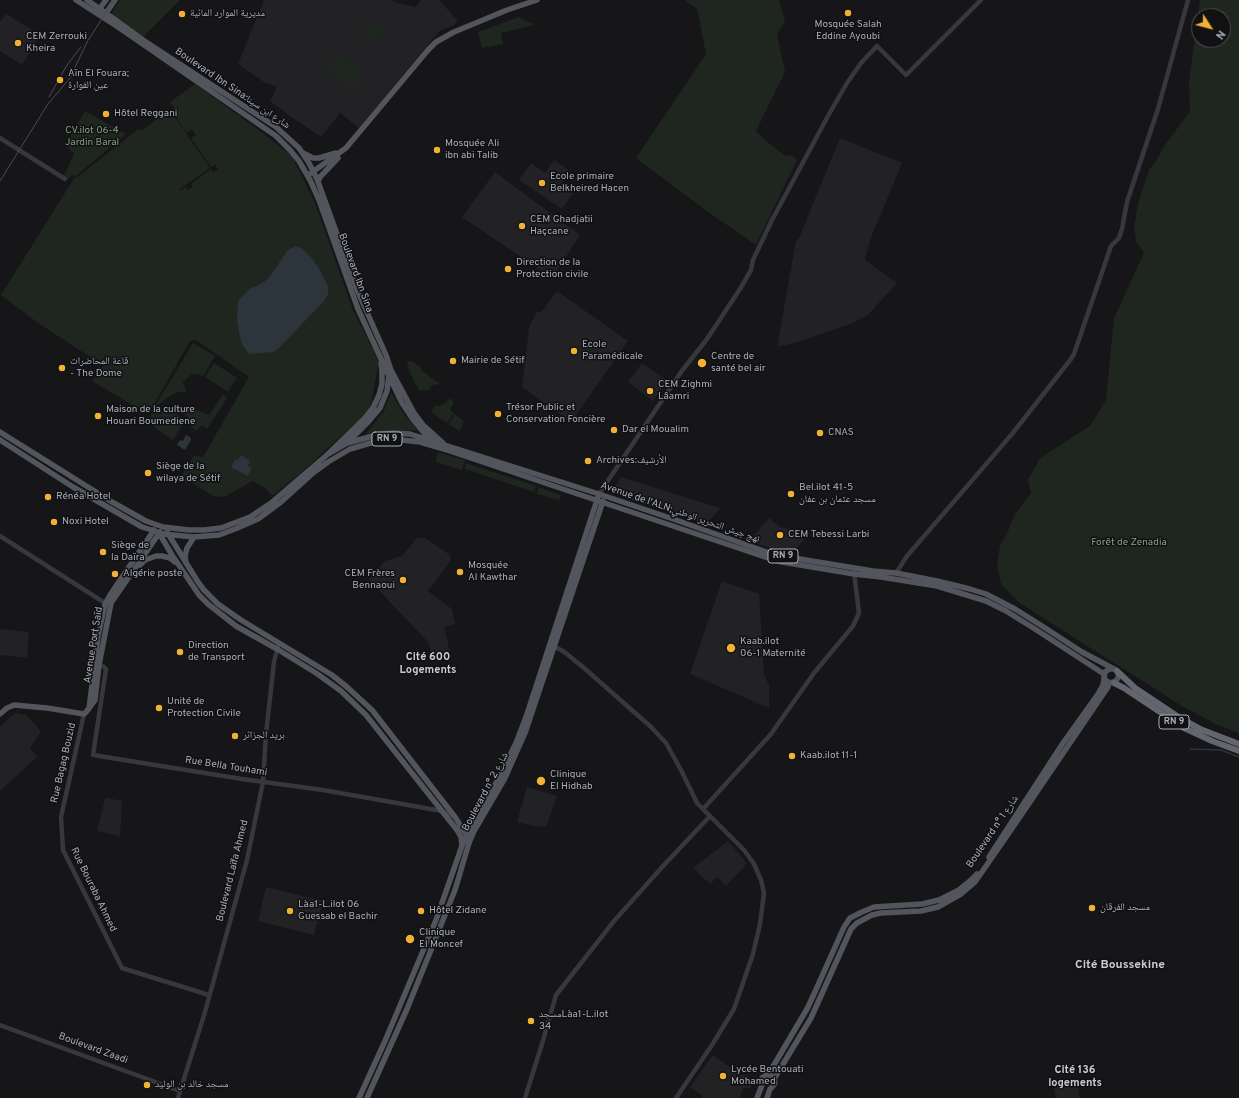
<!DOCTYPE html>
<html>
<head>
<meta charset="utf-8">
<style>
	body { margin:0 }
	#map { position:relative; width:1239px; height:1098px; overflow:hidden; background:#161618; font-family:Overpass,sans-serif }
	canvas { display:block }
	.north { position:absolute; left:1191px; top:8px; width:40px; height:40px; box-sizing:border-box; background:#111113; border:1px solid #4d4f55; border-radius:50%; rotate:126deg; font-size:11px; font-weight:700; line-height:16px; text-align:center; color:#a8adb8 }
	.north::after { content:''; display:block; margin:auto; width:14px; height:18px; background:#f2b134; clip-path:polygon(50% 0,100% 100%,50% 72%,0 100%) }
</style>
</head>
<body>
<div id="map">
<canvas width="1239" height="1098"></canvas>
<div class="north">N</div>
</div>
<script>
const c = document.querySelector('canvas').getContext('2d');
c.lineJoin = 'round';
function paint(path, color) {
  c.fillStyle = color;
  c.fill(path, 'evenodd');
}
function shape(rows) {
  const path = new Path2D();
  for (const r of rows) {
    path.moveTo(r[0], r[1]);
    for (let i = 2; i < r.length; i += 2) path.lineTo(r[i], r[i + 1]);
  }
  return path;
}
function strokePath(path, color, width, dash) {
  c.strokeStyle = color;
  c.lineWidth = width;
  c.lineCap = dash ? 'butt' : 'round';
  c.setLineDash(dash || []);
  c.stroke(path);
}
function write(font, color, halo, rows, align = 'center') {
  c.font = font + ' Overpass,"Noto Naskh Arabic",sans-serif';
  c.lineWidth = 3;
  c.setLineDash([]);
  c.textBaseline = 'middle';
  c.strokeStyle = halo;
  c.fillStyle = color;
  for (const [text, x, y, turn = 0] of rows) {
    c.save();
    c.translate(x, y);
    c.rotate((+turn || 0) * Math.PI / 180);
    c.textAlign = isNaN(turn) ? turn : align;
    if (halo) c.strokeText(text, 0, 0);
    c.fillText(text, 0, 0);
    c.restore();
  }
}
paint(shape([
	[264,0,392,0,394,2,415,7,421,0,439,0,458,21,454,25,441,30,431,41,359,128,340,113,321,137,290,116,270,101,277,87,264,82,238,64],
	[6,14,41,35,22,65,0,51,0,20,1,21],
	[840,138,902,163,870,240,865,260,897,283,868,315,853,323,798,342,777,347,796,241,799,238],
	[554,160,570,171,560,185,573,193,562,209,519,180,531,163,545,173],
	[495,172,580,235,552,278,462,217],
	[557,291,628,341,571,422,522,387,529,327,536,313,542,311],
	[642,363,667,380,653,401,628,382],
	[621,477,710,505,720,508,706,525,614,494,612,492],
	[769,518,780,527,809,533,792,554,774,550,753,542,752,537],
	[417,538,425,538,450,555,451,560,428,591,452,609,455,624,444,627,451,656,439,660,433,656,428,642,370,581,370,578,385,561,402,556],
	[722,581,759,594,764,675,769,685,769,708,690,674],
	[0,629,29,632,27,658,0,655],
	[16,713,26,715,41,731,30,748,37,757,0,791,0,727,10,717],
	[527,787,557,796,546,827,534,826,517,822],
	[108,798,122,801,120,836,97,831,105,799],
	[728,841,746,862,745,866,726,886,717,877,710,884,693,868],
	[266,887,323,901,314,935,258,921],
	[713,1055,741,1075,747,1075,751,1080,752,1085,750,1088,744,1088,739,1098,702,1098,703,1096,690,1087],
	[1078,1082,1080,1098,1056,1098,1054,1086]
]), '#222225');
paint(shape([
	[120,0,180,0,143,37,111,14],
	[685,0,779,0,785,21,777,34,785,72,756,131,765,140,784,155,793,156,797,160,756,245,711,214,636,158,706,54,697,9],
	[1200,0,1239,0,1239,733,1218,725,1185,708,1018,602,1001,584,997,564,1000,546,1008,531,1015,514,1031,493,1028,480,1040,458,1090,426,1106,400,1114,318,1144,253,1136,241,1134,227,1138,204,1149,170,1157,159,1163,148,1190,111,1189,83],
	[1199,16,1223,16,1223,40,1199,40],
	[519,17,535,25,501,33,503,44,482,48,478,32],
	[373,18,386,28,373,44,361,34],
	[340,52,366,75,353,91,326,69],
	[195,84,259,130,292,156,315,203,353,310,379,361,370,410,296,477,272,496,265,488,253,481,224,497,213,496,192,483,179,480,194,455,203,457,249,377,196,340,190,341,149,413,144,412,92,381,104,366,38,323,1,295,75,177,76,178,132,134,140,129,141,131,170,110,210,168,180,189,180,191,186,187,188,190,193,187,191,184,211,169,213,172,218,169,215,165,211,167,191,138,196,135,192,129,187,133,171,110,174,108,170,102],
	[85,111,126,134,76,176,72,175,69,179,64,175,74,154,66,144],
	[193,343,215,356,203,376,198,374,192,374,183,382,183,384,186,388,186,392,179,392,171,395,157,406,165,414,174,409,189,408,203,412,209,415,216,405,221,397,224,395,227,398,207,429,202,425,196,431,191,427,190,419,182,412,176,413,182,419,183,424,173,440,157,429,148,420,157,403],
	[409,361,413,362,421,367,421,370,440,384,432,385,429,390,419,391,409,371,407,365],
	[214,363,237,378,228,392,205,377],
	[391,392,403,413,419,431,395,430,365,435,384,411],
	[451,398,454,403,450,410,454,413,447,423,431,412,435,406,442,405],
	[455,414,464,421,460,431,448,424],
	[438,452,465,460,462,470,436,462],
	[466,463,536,486,534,492,465,469],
	[538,487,561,495,559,500,537,494]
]), '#1e261f');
paint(shape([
	[296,246,303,249,312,258,321,272,328,287,328,294,324,301,279,348,273,352,249,354,242,344,240,337,237,320,238,301,251,288,259,285,268,279,288,250],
	[186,435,191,438,191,440,185,450,177,445,180,440,183,441],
	[241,455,250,461,248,466,252,468,248,476,231,467,235,459,238,460]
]), '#2c353c');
strokePath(shape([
	[1190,749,1221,750,1239,757]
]), '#2c353c', 1.5);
strokePath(shape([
	[0,138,65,179],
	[599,494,681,372,707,339,740,289,751,270,753,260,772,220,828,116,847,83,861,63,877,46,906,75,981,0],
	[0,536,108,605],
	[896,573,907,556,1012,434,1071,359,1074,354,1111,246,1119,238,1122,229,1127,202,1158,109,1188,0],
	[551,645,563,651,583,667,651,727,666,743,681,770,697,803,744,850,754,864,761,880,764,893,760,924,753,954,734,1009,712,1045,676,1098],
	[96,666,103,666,106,669,93,755,242,779,323,790,442,811,455,817],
	[84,714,61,817,63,850,122,968,209,995],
	[703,809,771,734,814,673,853,626,859,613,854,572],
	[0,1025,180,1091],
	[178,1098,205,1012,247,860,263,782,266,734,274,662,278,646],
	[525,1098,542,1044,556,995,614,921,664,865,710,816]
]), '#37383d', 4.5);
strokePath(shape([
	[76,0,118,27,276,136,290,150,299,161,310,180,319,200,358,309,389,376,402,403,412,418,425,434,431,439],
	[87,0,117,21,143,40,276,127,299,148,309,163,317,179,358,292,386,355,391,370,414,413,423,425,443,443],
	[98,11,106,0],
	[104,16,115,0],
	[303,153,313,158,319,158,336,153],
	[311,173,346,148,428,50,436,42,454,32,507,10,537,0],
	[318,182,320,177,338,158],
	[0,432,112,502,146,521,163,527,189,530,204,530,221,528,250,517,271,503,328,454,364,419,373,408,379,395,382,384,382,371,381,363],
	[0,440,73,487,142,527,164,534,194,537,219,535,235,529,258,519,281,502,313,473,328,462,350,449,381,440,393,439,420,442,444,449,768,558,782,562,854,574,881,577,937,586,986,601,1006,611,1035,629,1104,674],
	[348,442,368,422,380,408,387,391,389,375],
	[328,454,347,443,377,435,393,433,410,434,599,494,676,520,775,555,873,571,896,573,937,581,970,589,986,594,1015,609,1039,624,1082,652,1116,670,1119,676,1116,681,1110,683,1106,681,1104,677],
	[167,532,198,582,204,590,218,604,241,620,332,675,347,687,372,710,455,817,468,837],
	[159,533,172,555,199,595,208,604,236,626,277,649,316,673,341,691,366,715,457,830,461,837,462,846],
	[186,563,185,556,187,548,194,537],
	[140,565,145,560,156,556,162,556,170,558,175,562],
	[89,709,98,636,105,604,110,595,154,530],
	[0,714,7,708,14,705,47,708,84,714,86,712,95,700,99,665,111,603,160,532],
	[989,857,1063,743,1098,694,1103,685,1105,672,1109,669,1114,669],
	[768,1075,807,1009,814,994,844,927,850,918,862,912,874,907,922,904,939,900,959,890,970,881,977,874],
	[359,1098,385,1041,436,920,463,843,475,819,499,778,516,743,526,717,598,497],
	[367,1098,407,1009,431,950,455,890,469,843,474,831,505,778,525,733,603,501],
	[757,1098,762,1085,761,1082,762,1078,766,1075,771,1075],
	[767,1098,770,1089,773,1086,775,1083,774,1079,811,1018,851,929,857,923,872,915,881,913,921,911,938,907,961,894,975,882,1011,830,1108,687,1109,682]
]), '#53555c', 5.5);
strokePath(shape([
	[1117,671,1135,688,1180,718,1200,729,1239,744],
	[1114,683,1124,688,1184,728,1212,741,1239,751]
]), '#63666e', 6);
strokePath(shape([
	[49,97,67,65,81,47],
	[0,181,48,104,70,78,87,42,114,0]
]), '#4a4c52', 1);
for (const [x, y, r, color] of [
	[848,13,4,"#f2b134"],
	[182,14,4,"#f2b134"],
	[18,43,4,"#f2b134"],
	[60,80,4,"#f2b134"],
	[106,114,4,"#f2b134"],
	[437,150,4,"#f2b134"],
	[542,183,4,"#f2b134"],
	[522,226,4,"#f2b134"],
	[508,269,4,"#f2b134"],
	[574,351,4,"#f2b134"],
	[453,361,4,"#f2b134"],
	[702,363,5,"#f2b134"],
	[62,368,4,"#f2b134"],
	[650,391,4,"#f2b134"],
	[498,414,4,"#f2b134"],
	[98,416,4,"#f2b134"],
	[614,430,4,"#f2b134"],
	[820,433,4,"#f2b134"],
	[588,461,4,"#f2b134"],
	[148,473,4,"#f2b134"],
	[791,494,4,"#f2b134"],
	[48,497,4,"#f2b134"],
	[54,522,4,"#f2b134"],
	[780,535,4,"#f2b134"],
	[103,552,4,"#f2b134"],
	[460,572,4,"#f2b134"],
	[115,574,4,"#f2b134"],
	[403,580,4,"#f2b134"],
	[731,648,5,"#f2b134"],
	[180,652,4,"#f2b134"],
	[159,708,4,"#f2b134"],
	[235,736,4,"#f2b134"],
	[792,756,4,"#f2b134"],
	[541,781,5,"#f2b134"],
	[1092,908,4,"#f2b134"],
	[290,911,4,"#f2b134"],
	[421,911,4,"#f2b134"],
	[410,939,5,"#f2b134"],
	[531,1021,4,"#f2b134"],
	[723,1076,4,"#f2b134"],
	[147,1085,4,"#f2b134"]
]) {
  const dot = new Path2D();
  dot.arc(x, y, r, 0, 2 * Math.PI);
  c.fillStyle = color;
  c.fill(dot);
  strokePath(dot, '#111113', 1.5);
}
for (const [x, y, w] of [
	[387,439,30],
	[783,556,30],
	[1174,722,30]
]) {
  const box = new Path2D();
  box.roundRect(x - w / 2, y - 7, w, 14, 3);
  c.fillStyle = '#111113';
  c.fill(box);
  strokePath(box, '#a8adb8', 1);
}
write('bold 9px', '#a8adb8', null, [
	["RN 9",387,439],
	["RN 9",783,556],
	["RN 9",1174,722]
]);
write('10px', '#a8adb8', '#111113', [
	["مديرية الموارد المائية",190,14],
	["Mosquée Salah",848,25,"center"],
	["Eddine Ayoubi",848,37,"center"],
	["CEM Zerrouki",26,37],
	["Kheira",26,49],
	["Aïn El Fouara;",68,74],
	["عين الفوارة",68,86],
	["Hôtel Reggani",114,114],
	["Mosquée Ali",445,144],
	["ibn abi Talib",445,156],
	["Ecole primaire",550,177],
	["Belkheired Hacen",550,189],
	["CEM Ghadjatii",530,220],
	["Haçcane",530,232],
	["Direction de la",516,263],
	["Protection civile",516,275],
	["Ecole",582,345],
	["Paramédicale",582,357],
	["Centre de",711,357],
	["santé bel air",711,369],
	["Mairie de Sétif",461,361],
	["قاعة المحاضرات",70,362],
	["- The Dome",70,374],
	["CEM Zighmi",658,385],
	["Lâamri",658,397],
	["Trésor Public et",506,408],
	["Conservation Foncière",506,420],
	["Maison de la culture",106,410],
	["Houari Boumediene",106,422],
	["Dar el Moualim",622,430],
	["CNAS",828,433],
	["Archives:الأرشيف",596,461],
	["Siège de la",156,467],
	["wilaya de Sétif",156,479],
	["Bel.ilot 41-5",799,488],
	["مسجد عثمان بن عفان",799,500],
	["Rénéa Hotel",56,497],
	["Noxi Hotel",62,522],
	["CEM Tebessi Larbi",788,535],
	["Siège de",111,546],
	["la Daïra",111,558],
	["Mosquée",468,566],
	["Al Kawthar",468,578],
	["Algérie poste",123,574],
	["CEM Frères",395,574,"right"],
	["Bennaoui",395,586,"right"],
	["Kaab.ilot",740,642],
	["06-1 Maternité",740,654],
	["Direction",188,646],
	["de Transport",188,658],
	["Unité de",167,702],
	["Protection Civile",167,714],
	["بريد الجزائر",243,736],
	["Kaab.ilot 11-1",800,756],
	["Clinique",550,775],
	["El Hidhab",550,787],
	["Làa1-L.ilot 06",298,905],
	["Guessab el Bachir",298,917],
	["مسجد الفرقان",1100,908],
	["Hôtel Zidane",429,911],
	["Clinique",419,933],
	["El Moncef",419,945],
	["مسجدLàa1-L.ilot",539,1015],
	["34",539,1027],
	["Lycée Bentouati",731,1070],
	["Mohamed",731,1082],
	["مسجد خالد بن الوليد",155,1085]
], 'left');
write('10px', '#a8adb8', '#111113', [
	["Boulevard Ibn Sina:شارع ابن سينا",232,89,34],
	["Boulevard Ibn Sina",355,273,70],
	["Avenue de l'ALN;نهج جيش التحرير الوطني",680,513,19],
	["Avenue Port Saïd",94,645,-81],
	["Rue Bagag Bouzid",64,763,-77],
	["Rue Bella Touhami",226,767,9],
	["Boulevard n° شارع 2",486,792,-62],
	["Boulevard n° شارع 1",993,832,-56],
	["Boulevard Laïfa Ahmed",233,871,-76],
	["Rue Bouraba Ahmed",93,890,64],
	["Boulevard Zaadi",93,1049,20]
]);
write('10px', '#7fa381', '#111113', [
	["CV.ilot 06-4",92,131],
	["Jardin Baral",92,143],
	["Forêt de Zenadia",1129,543]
]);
write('bold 11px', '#c9ccd4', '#111113', [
	["Cité 600",428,658],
	["Logements",428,671],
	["Cité 136",1075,1071],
	["logements",1075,1084]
]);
write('bold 12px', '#c9ccd4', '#111113', [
	["Cité Boussekine",1120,966]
]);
</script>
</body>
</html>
